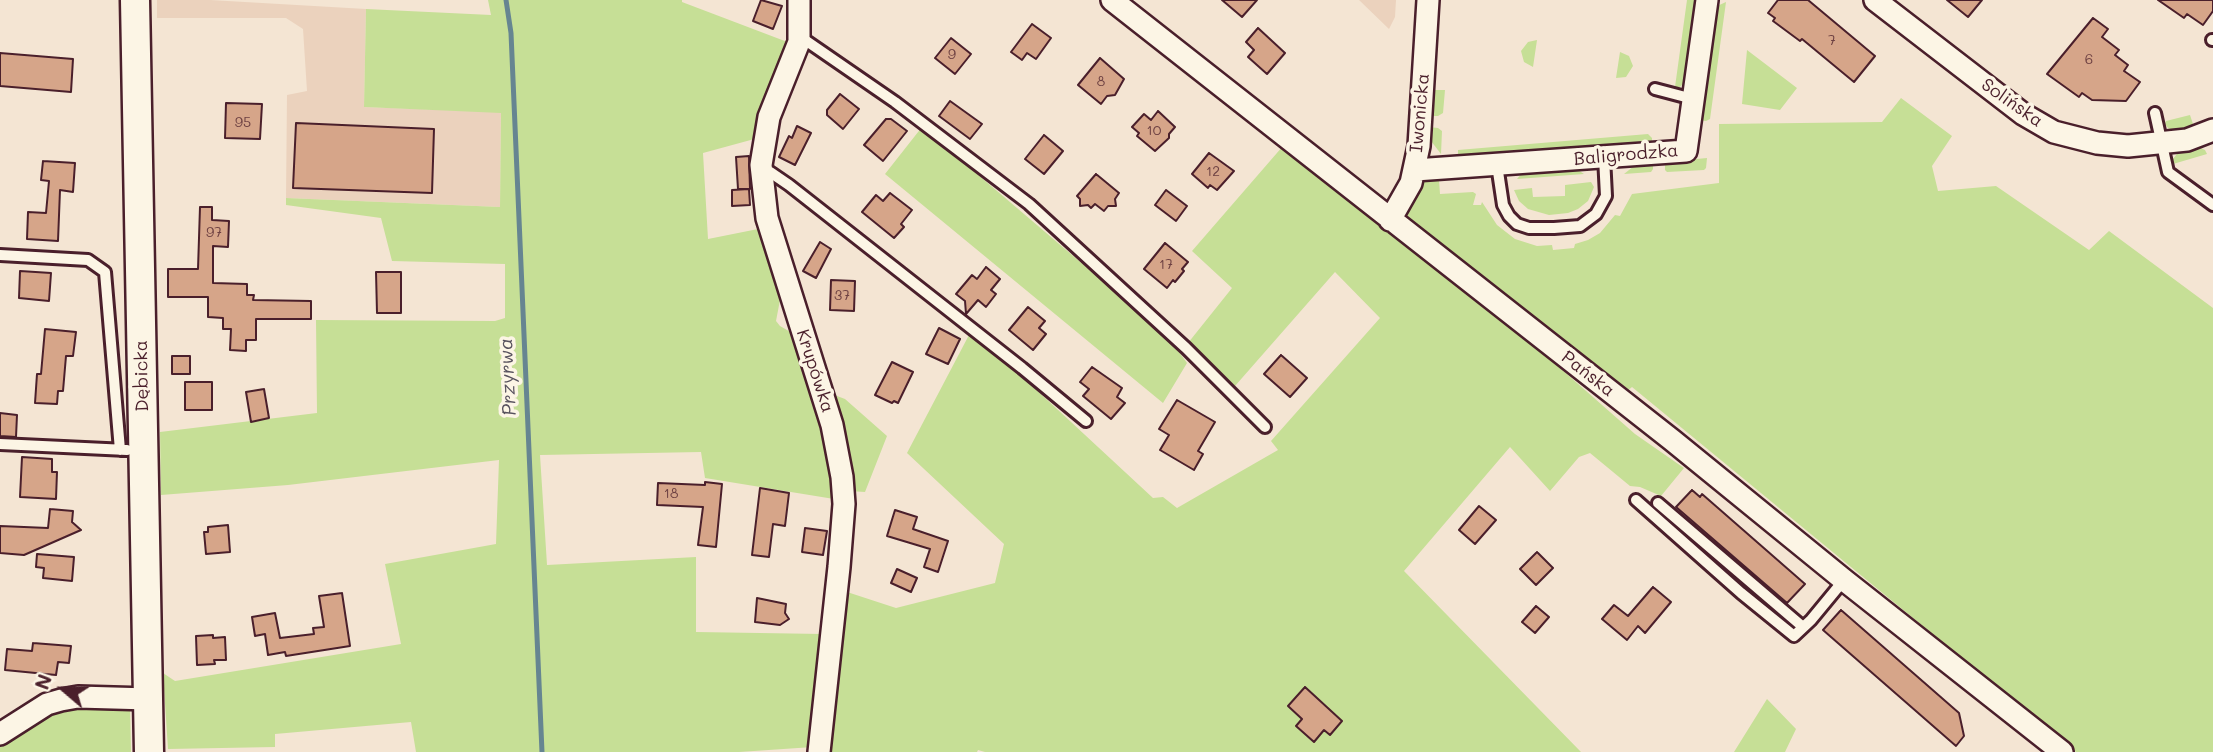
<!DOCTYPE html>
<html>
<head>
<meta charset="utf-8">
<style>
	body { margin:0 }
	#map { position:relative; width:2213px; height:752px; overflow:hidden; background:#f4e5d3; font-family:Mali,sans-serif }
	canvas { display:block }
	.north { position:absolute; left:28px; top:654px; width:70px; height:70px; -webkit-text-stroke:5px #fcf5e5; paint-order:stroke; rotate:290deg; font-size:19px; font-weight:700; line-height:28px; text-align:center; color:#4a1f2b }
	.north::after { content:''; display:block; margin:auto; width:24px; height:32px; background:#4a1f2b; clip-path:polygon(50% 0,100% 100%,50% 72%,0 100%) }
</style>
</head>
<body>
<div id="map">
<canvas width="2213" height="752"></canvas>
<div class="north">N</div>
</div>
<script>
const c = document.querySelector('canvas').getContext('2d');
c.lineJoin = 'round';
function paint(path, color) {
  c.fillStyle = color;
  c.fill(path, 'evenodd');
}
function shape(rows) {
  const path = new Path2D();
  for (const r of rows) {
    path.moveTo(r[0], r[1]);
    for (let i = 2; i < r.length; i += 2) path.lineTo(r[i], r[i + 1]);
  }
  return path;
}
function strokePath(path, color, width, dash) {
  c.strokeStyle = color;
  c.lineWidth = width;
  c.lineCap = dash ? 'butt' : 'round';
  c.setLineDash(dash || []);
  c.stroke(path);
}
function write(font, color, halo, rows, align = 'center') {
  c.font = font + ' Mali,sans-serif';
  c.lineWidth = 7;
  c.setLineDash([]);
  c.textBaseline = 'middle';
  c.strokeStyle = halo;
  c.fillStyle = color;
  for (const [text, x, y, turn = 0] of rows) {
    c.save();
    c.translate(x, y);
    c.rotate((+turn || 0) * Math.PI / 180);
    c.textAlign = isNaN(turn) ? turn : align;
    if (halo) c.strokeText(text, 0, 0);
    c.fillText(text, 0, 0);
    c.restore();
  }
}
paint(shape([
	[157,0,210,0,366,9,364,107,501,112,500,207,286,198,287,95,307,91,303,29,286,18,157,18],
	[1359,0,1396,0,1395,17,1389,29]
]), '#ebd2bd');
paint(shape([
	[488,0,682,0,682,2,790,43,762,101,758,138,703,153,708,239,763,228,779,290,780,300,776,321,780,326,799,337,816,392,835,484,834,499,705,478,701,452,540,455,547,565,696,557,696,632,823,634,813,747,739,752,416,752,411,722,275,734,275,747,168,749,163,673,175,681,401,644,385,564,496,544,499,460,288,485,161,495,160,432,317,413,316,320,495,321,505,318,505,264,392,261,381,218,286,205,286,198,500,207,501,113,364,107,366,9,491,15],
	[1687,0,1699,0,1688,79,1680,87,1675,87],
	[1726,2,1710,119,1706,121,1698,120,1715,7],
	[1537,40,1533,67,1524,62,1521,51,1528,42],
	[1747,50,1797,88,1780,110,1742,104],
	[1620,52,1629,56,1633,66,1626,77,1616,78],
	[1433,90,1445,90,1443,113,1438,116,1430,116],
	[1901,98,1952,136,1932,166,1938,191,1996,186,2089,250,2109,231,2213,308,2213,752,2076,752,1632,387,1625,393,1406,221,1407,209,1420,185,1425,181,1439,180,1440,194,1473,192,1476,194,1473,205,1481,205,1482,202,1497,225,1515,239,1537,246,1552,245,1553,250,1574,248,1575,244,1588,240,1600,233,1615,215,1620,216,1632,194,1719,183,1719,124,1882,122],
	[2190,115,2193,124,2190,129,2177,132,2168,128,2165,124,2166,121],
	[922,127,1126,301,1179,352,1187,363,1163,403,885,174],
	[1429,127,1438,128,1442,131,1441,154,1431,141],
	[1648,134,1652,138,1652,146,1458,161,1458,150],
	[1283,146,1340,195,1494,310,1635,434,1684,468,1661,496,1640,487,1630,486,1590,453,1579,457,1550,491,1510,447,1404,571,1581,752,985,752,978,750,977,752,825,752,844,591,896,608,995,583,1004,544,907,453,969,335,1016,371,1153,498,1163,497,1177,508,1278,450,1271,441,1380,318,1335,272,1235,386,1188,343,1232,288,1192,251],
	[2196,146,2205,150,2207,154,2173,164,2173,159,2180,150],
	[1707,158,1706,168,1704,170,1667,172,1665,170,1665,162],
	[1653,163,1653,169,1651,172,1624,174,1634,166],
	[1578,170,1584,174,1517,179,1522,173],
	[1591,182,1594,187,1588,201,1578,209,1568,213,1549,215,1528,209,1519,201,1514,190,1532,188,1533,197,1565,196,1565,185],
	[829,393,845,399,887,436,865,492,849,491],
	[1767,699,1796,729,1785,752,1734,752],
	[64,706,130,707,131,752,0,752,0,743]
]), '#c6df96');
strokePath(shape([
	[506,0,511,33,542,752]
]), '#668591', 5);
const building = shape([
	[761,0,782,6,773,29,753,21,761,0],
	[1222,0,1257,0,1242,17,1222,0],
	[1778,0,1808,0,1875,56,1854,82,1802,39,1800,41,1773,21,1775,18,1768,13,1778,0],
	[1947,0,1982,0,1968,17,1947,0],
	[2158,0,2213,0,2213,11,2203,25,2187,14,2184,18,2158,0],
	[2093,18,2108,29,2102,37,2119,50,2115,55,2128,65,2124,71,2140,82,2126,101,2092,100,2082,93,2079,97,2047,74,2093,18],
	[1032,24,1051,38,1036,59,1027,53,1022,60,1011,52,1032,24],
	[1258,28,1285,53,1267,74,1248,57,1254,50,1246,42,1258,28],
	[951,38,971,54,955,74,935,58,951,38],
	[0,53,73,59,71,92,0,86,0,53],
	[1100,58,1124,79,1115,95,1107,96,1101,104,1078,85,1100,58],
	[840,94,859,109,843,129,827,115,827,110,840,94],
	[950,101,982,124,970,139,939,116,950,101],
	[226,103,262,104,260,139,225,138,226,103],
	[1158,111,1175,127,1169,134,1169,138,1155,151,1137,136,1139,133,1132,127,1144,114,1151,120,1158,111],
	[886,119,891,119,907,131,883,161,864,145,886,119],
	[296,123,434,129,432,193,293,188,296,123],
	[797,126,811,133,795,165,779,157,789,136,792,138,797,126],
	[1044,135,1063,151,1044,174,1025,159,1044,135],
	[1209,153,1234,171,1217,190,1210,185,1208,188,1192,174,1209,153],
	[749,156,750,189,738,189,736,157,749,156],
	[43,161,75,163,73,192,60,190,58,241,27,239,28,212,46,213,49,181,41,180,43,161],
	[1096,174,1119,193,1115,199,1116,206,1108,206,1104,211,1095,204,1091,208,1088,205,1080,206,1080,199,1077,196,1096,174],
	[749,189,750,205,732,206,732,190,749,189],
	[1166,190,1187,206,1176,221,1155,205,1166,190],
	[890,193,912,210,901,224,904,227,894,238,862,212,876,195,883,201,890,193],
	[200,207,212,207,212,220,229,221,228,247,213,246,213,283,247,284,247,295,254,295,253,300,311,301,311,319,256,319,256,340,246,340,246,351,230,350,231,329,223,329,223,318,208,317,208,297,168,297,168,269,198,269,200,207],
	[820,242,831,249,816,278,803,271,820,242],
	[1165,243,1188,262,1182,269,1184,271,1175,282,1173,280,1167,288,1144,269,1165,243],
	[986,267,1000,279,991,290,996,294,986,307,978,300,966,314,965,301,956,294,972,275,977,279,986,267],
	[20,271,51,273,49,301,19,298,20,271],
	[376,272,401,272,401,313,377,313,376,272],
	[831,280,855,281,854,311,830,310,831,280],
	[1028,307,1045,321,1039,328,1046,334,1033,350,1009,330,1028,307],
	[939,328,960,339,948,364,926,354,939,328],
	[45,329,76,332,73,356,66,356,63,391,58,391,57,404,35,403,37,374,41,374,45,329],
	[1281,355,1307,378,1290,397,1264,374,1281,355],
	[172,356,190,356,190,374,172,374,172,356],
	[892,362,913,372,898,403,894,401,892,403,875,395,892,362],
	[1092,367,1122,388,1117,397,1125,403,1111,419,1083,396,1089,389,1080,382,1092,367],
	[185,382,212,382,212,410,185,410,185,382],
	[264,389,269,418,251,422,246,392,264,389],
	[1177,400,1215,422,1198,451,1203,454,1194,470,1160,450,1169,435,1159,429,1177,400],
	[0,413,17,415,16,437,0,436,0,413],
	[22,457,52,459,52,472,57,472,56,499,20,497,22,457],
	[705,482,722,484,716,547,698,545,703,507,657,505,658,483,705,485,705,482],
	[760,488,789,493,785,526,773,524,769,557,752,555,760,488],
	[1692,490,1700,497,1702,494,1805,584,1787,603,1676,507,1692,490],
	[1479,506,1496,520,1475,544,1459,530,1479,506],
	[50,509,73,511,72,522,81,530,24,555,0,553,0,526,48,528,50,509],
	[895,510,917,517,913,529,948,541,938,572,924,567,930,549,887,536,895,510],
	[228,525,230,552,206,554,204,532,208,532,208,527,228,525],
	[805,528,827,531,823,555,802,552,805,528],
	[1537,552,1553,568,1536,585,1520,569,1537,552],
	[37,554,74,557,72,581,43,578,44,568,36,567,37,554],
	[897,569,917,578,911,592,891,583,897,569],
	[1653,587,1671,602,1645,633,1638,626,1627,640,1602,619,1614,605,1628,616,1653,587],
	[342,593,350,646,286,656,285,652,268,655,265,634,255,636,252,617,275,613,280,638,314,634,313,628,324,627,319,596,342,593],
	[757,598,786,604,785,613,789,619,780,625,755,622,757,598],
	[1536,606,1549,617,1535,633,1522,622,1536,606],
	[1841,610,1959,713,1964,736,1956,746,1823,630,1841,610],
	[213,635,213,638,225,637,226,660,214,660,215,664,197,665,196,636,213,635],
	[33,643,71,646,69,663,58,662,56,675,5,670,7,649,32,651,33,643],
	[1305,687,1342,721,1330,735,1324,730,1314,742,1296,726,1302,719,1288,706,1305,687]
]);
paint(building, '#d6a589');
strokePath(building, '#4a1f2b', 2);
const lane = shape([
	[799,39,805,40,895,102,1029,204,1186,348,1265,427],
	[2212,40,2213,40],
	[1655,89,1693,99],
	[2155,113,2168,172,2213,205],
	[1497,165,1503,205,1509,216,1517,224,1529,228,1554,228,1580,226,1596,214,1606,196,1604,157],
	[762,172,770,172,789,185,1022,368,1086,421],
	[0,255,88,260,105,272,120,450],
	[0,444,127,450],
	[1636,500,1741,593,1794,636,1811,620,1844,580],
	[1658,503,1803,627]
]);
const street = shape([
	[799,0,799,42,769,117,761,165,767,218,832,425,842,477,844,504,839,567,819,752],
	[1112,0,1672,440,1844,580,2062,752],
	[1875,0,2023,114,2054,132,2097,143,2128,146,2187,140,2213,130],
	[1415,170,1686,151,1707,0],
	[1390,220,1411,183,1419,146,1428,0],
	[0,734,47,704,61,700,78,697,149,699]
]);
const secondary = shape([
	[135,0,149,752]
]);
strokePath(lane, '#4a1f2b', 16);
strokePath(street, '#4a1f2b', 26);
strokePath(secondary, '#4a1f2b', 33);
strokePath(lane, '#fcf5e5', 10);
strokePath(street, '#fcf5e5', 21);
strokePath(secondary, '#fcf5e5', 28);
write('14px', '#6d4042', null, [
	["7",1832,41],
	["9",952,55],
	["6",2089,60],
	["8",1101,82],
	["95",243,123],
	["10",1154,131],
	["12",1213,172],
	["97",214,233],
	["17",1166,265],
	["37",842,296],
	["18",671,494]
]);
write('18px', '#4a1f2b', '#fcf5e5', [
	["Solińska",2012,103,35],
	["Iwonicka",1420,113,-85],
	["Baligrodzka",1626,155,-5],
	["Krupówka",815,371,72],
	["Pańska",1588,374,38],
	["Dębicka",142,376,-91]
]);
write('italic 19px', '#58525e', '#fcf5e5', [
	["Przyrwa",508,377,-93]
]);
</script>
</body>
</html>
